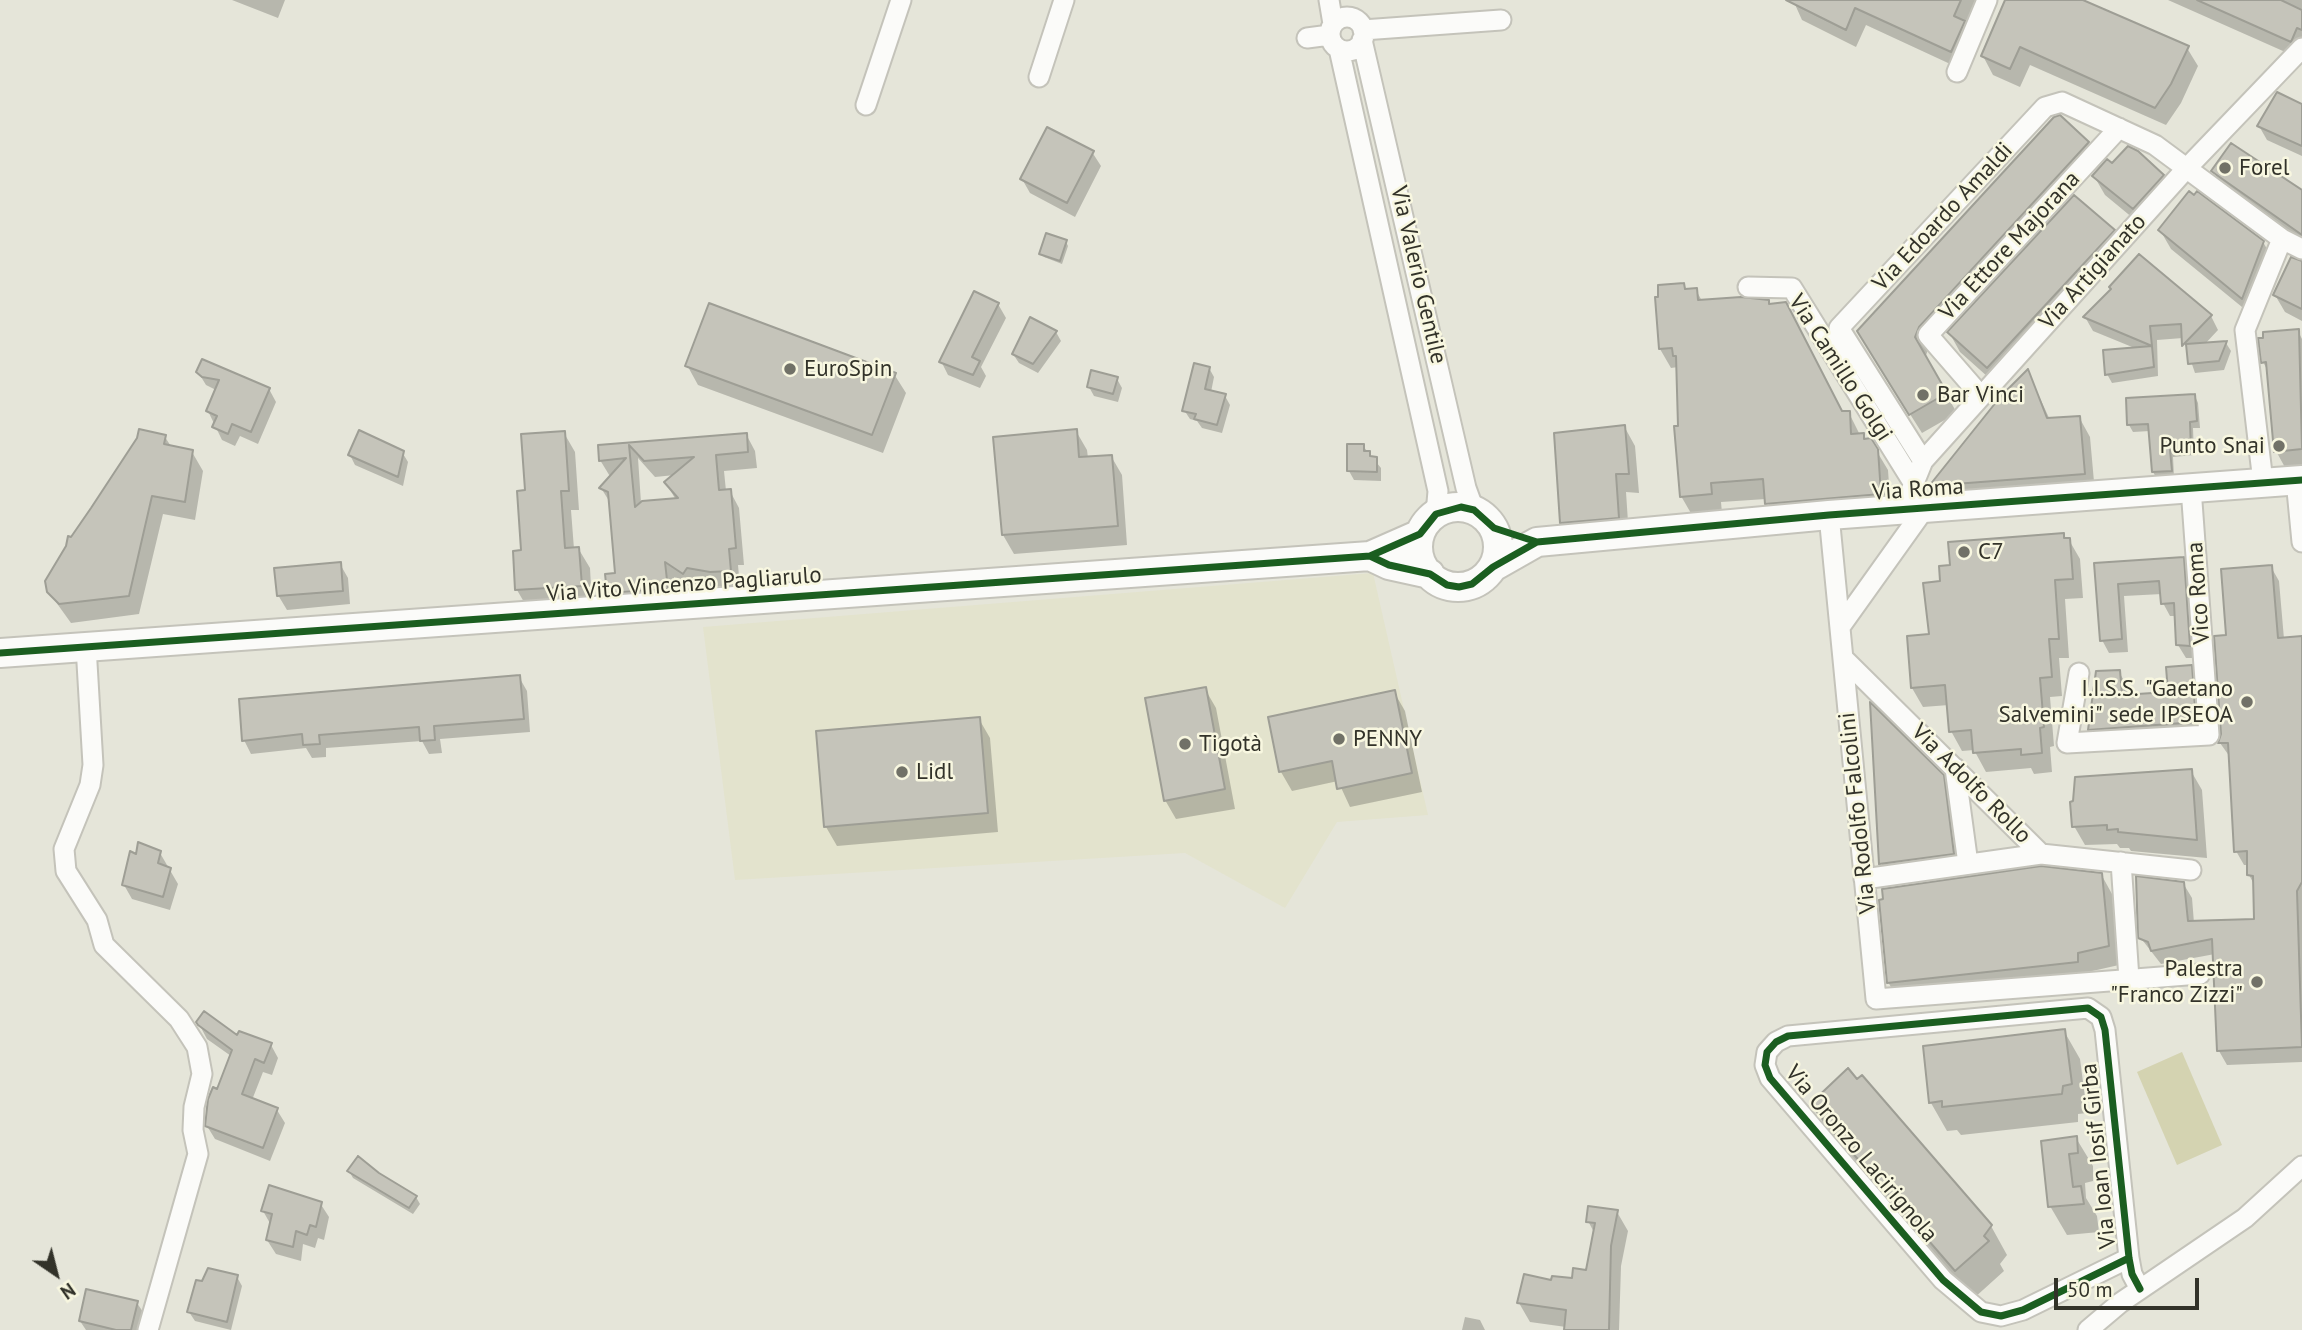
<!DOCTYPE html>
<html>
<head>
<meta charset="utf-8">
<style>
	body { margin:0 }
	#map { position:relative; width:2302px; height:1330px; overflow:hidden; background:#e5e5d9; font-family:"PT Sans",sans-serif }
	canvas { display:block }
	.north { position:absolute; left:21px; top:1239px; width:70px; height:70px; -webkit-text-stroke:5px #f8f7e0; paint-order:stroke; rotate:145deg; font-size:19px; font-weight:700; line-height:28px; text-align:center; color:#323229 }
	.north::after { content:''; display:block; margin:auto; width:24px; height:32px; background:#323229; clip-path:polygon(50% 0,100% 100%,50% 72%,0 100%) }
	.scale { position:absolute; left:2054px; top:1278px; width:145px; height:32px; box-sizing:border-box; border:4px solid #323229; border-top:0; padding-left:9px; font-size:21px; line-height:24px; white-space:nowrap; color:#323229; -webkit-text-stroke:5px #f8f7e0; paint-order:stroke }
</style>
</head>
<body>
<div id="map">
<canvas width="2302" height="1330"></canvas>
<div class="north">N</div>
<div class="scale">50 m</div>
</div>
<script>
const c = document.querySelector('canvas').getContext('2d');
c.lineJoin = 'round';
function paint(path, color) {
  c.fillStyle = color;
  c.fill(path, 'evenodd');
}
function shape(rows) {
  const path = new Path2D();
  for (const r of rows) {
    if (r.length === 3) {
      path.moveTo(r[0] + r[2], r[1]);
      path.arc(r[0], r[1], r[2], 0, 2 * Math.PI);
      continue;
    }
    path.moveTo(r[0], r[1]);
    for (let i = 2; i < r.length; i += 2) path.lineTo(r[i], r[i + 1]);
  }
  return path;
}
function strokePath(path, color, width, dash) {
  c.strokeStyle = color;
  c.lineWidth = width;
  c.lineCap = dash ? 'butt' : 'round';
  c.setLineDash(dash || []);
  c.stroke(path);
}
function write(font, color, halo, rows, align = 'center') {
  c.font = font + ' "PT Sans",sans-serif';
  c.lineWidth = 5;
  c.setLineDash([]);
  c.textBaseline = 'middle';
  c.strokeStyle = halo;
  c.fillStyle = color;
  for (const [text, x, y, turn = 0] of rows) {
    c.save();
    c.translate(x, y);
    c.rotate((+turn || 0) * Math.PI / 180);
    c.textAlign = isNaN(turn) ? turn : align;
    if (halo) c.strokeText(text, 0, 0);
    c.fillText(text, 0, 0);
    c.restore();
  }
}
paint(shape([
	[1373,573,1428,815,1337,822,1285,908,1185,853,735,880,703,627]
]), '#e3e3cd');
paint(shape([
	[2182,1052,2222,1145,2177,1165,2137,1072]
]), '#d4d3b1');
paint(shape([
	[232,0,285,0,278,18],
	[1793,0,1993,0,1961,69,1866,25,1856,47,1802,20],
	[2007,0,2079,0,2187,48,2198,66,2181,103,2166,125,2030,65,2020,87,1993,75,1983,56],
	[2168,0,2302,0,2302,58,2301,59],
	[2302,106,2302,156,2267,140,2259,126],
	[2060,117,2088,143,2099,162,1929,347,1925,358,1957,413,1922,433,1870,351],
	[1092,152,1101,166,1075,217,1030,193,1022,179],
	[2112,166,2163,176,2174,195,2145,228,2105,195,2094,176],
	[2213,171,2302,192,2302,245,2223,189],
	[2160,230,2263,242,2274,261,2253,316,2171,249],
	[2113,231,2124,250,1998,386,1960,352,1949,332],
	[1066,242,1068,246,1062,264,1044,257,1041,253],
	[2302,262,2302,321,2285,312,2275,295],
	[1683,285,1687,291,1696,290,1702,301,1768,301,1842,413,1849,413,1860,435,1870,440,1888,470,1891,513,1778,523,1766,499,1721,502,1722,513,1692,515,1681,496,1678,367,1671,368,1660,349],
	[998,304,1006,318,981,367,986,376,980,388,948,375,941,361],
	[2211,316,2218,330,2204,345,2226,343,2231,351,2224,370,2195,373,2183,338,2157,340,2158,376,2112,383,2107,374,2137,349,2093,331,2085,317],
	[1031,319,1056,332,1061,341,1038,373,1019,363,1013,354],
	[2298,331,2302,339,2302,469,2287,471,2276,451,2268,371,2263,362],
	[687,365,894,374,906,393,883,453,698,385],
	[1209,368,1214,377,1211,392,1225,396,1230,405,1222,433,1202,428,1197,421,1190,419,1184,410],
	[198,372,269,389,276,402,258,444,240,436,235,446,222,440,208,411,216,390,206,385],
	[2028,372,2050,420,2079,417,2090,437,2095,493,1942,505,1931,487,2002,397],
	[1117,379,1122,388,1118,402,1094,396,1089,387],
	[2195,396,2198,403,2200,428,2193,428,2194,455,2173,457,2174,477,2157,479,2153,472,2150,431,2133,432,2129,425],
	[1624,426,1635,446,1639,493,1626,492,1629,537,1573,541,1562,522],
	[1076,431,1087,450,1088,458,1111,456,1122,475,1127,545,1014,554,1003,535],
	[564,433,575,452,579,510,571,510,574,549,578,548,590,568,592,605,528,609,517,590,527,492],
	[746,434,755,451,757,468,724,471,726,491,730,491,739,508,744,565,738,565,740,587,720,589,696,584,693,589,674,577,676,605,618,610,609,593,617,575,611,504,601,488,611,478,600,460,599,447],
	[638,458,655,477,675,475,666,483,676,500,641,503],
	[165,437,172,448,192,452,203,471,195,520,163,514,139,614,71,623,48,591],
	[1363,446,1381,468,1381,481,1354,480,1349,471],
	[402,452,408,462,403,486,355,465,350,455],
	[2063,535,2069,540,2080,559,2083,598,2065,599,2069,658,2059,658,2062,696,2050,697,2054,746,2050,747,2052,772,2034,774,2031,768,1986,772,1974,750,1962,751,1951,731,1949,705,1923,707,1912,688,1931,636,1942,583],
	[2183,559,2190,572,2196,658,2186,658,2178,645,2176,616,2170,616,2163,603,2162,594,2124,596,2128,652,2109,653,2102,640,2096,565],
	[340,564,348,578,350,604,287,610,278,595],
	[2271,567,2279,581,2284,639,2302,638,2302,1062,2227,1065,2219,1051,2215,954,2161,964,2140,937,2183,883,2192,898,2194,923,2256,920,2255,886,2249,875,2249,865,2244,865,2236,851,2230,757,2220,743,2223,734,2228,637],
	[2191,667,2199,681,2203,736,2098,743,2090,729,2119,672,2127,686,2128,696,2170,693],
	[519,677,527,691,530,732,440,739,442,753,429,754,422,741,326,748,326,757,312,758,306,748,251,754,244,740],
	[1205,689,1216,708,1235,809,1176,819,1165,800],
	[1394,692,1405,711,1422,792,1350,807,1338,781,1292,791,1281,772,1270,718],
	[979,719,990,738,998,832,837,846,826,827],
	[2191,771,2202,790,2207,858,2131,851,2129,848,2120,848,2117,844,2085,845,2074,826],
	[1942,776,1954,796,1964,873,1892,883,1881,863],
	[160,853,178,884,170,910,132,899,124,885,138,856],
	[2101,874,2112,894,2119,965,2088,972,2088,981,1900,1002,1888,982],
	[198,1022,238,1038,271,1045,278,1058,272,1075,263,1072,252,1100,277,1110,285,1123,270,1161,215,1139,207,1126,231,1056,207,1039],
	[2064,1031,2080,1059,2087,1113,2078,1114,2078,1122,1961,1135,1957,1130,1947,1131,1931,1103],
	[1812,1104,1991,1226,2007,1255,2000,1264,2004,1271,1973,1299,1829,1133],
	[2076,1138,2093,1166,2093,1181,2085,1183,2086,1198,2097,1216,2099,1232,2067,1235,2050,1206,2043,1143],
	[349,1171,378,1174,416,1197,420,1204,413,1214,353,1178],
	[320,1203,329,1217,324,1240,318,1238,315,1248,303,1244,301,1261,276,1254,267,1240,271,1225,263,1211],
	[1617,1212,1628,1231,1621,1266,1619,1330,1565,1330,1566,1327,1530,1322,1519,1303,1553,1282,1573,1280,1587,1272,1595,1234,1588,1221],
	[237,1277,242,1286,231,1330,195,1321,189,1312,203,1283],
	[137,1303,143,1312,138,1330,86,1330,80,1321],
	[1465,1317,1480,1320,1485,1330,1462,1330]
]), '#0003');
const building = shape([
	[1786,0,1961,0,1954,16,1965,21,1951,52,1855,8,1846,30,1786,0],
	[2005,0,2083,0,2189,46,2171,84,2155,108,2020,47,2010,69,1981,56,2005,0],
	[2197,0,2281,0,2302,10,2302,30,2297,28,2291,42,2197,0],
	[2277,92,2302,104,2302,146,2257,126,2277,92],
	[2060,115,2089,142,1919,327,1915,337,1947,393,1909,415,1857,331,2054,117,2060,115],
	[1047,127,1094,151,1067,203,1020,179,1047,127],
	[2231,143,2302,190,2302,235,2211,171,2231,143],
	[2128,146,2138,151,2164,175,2133,209,2092,176,2107,159,2112,163,2128,146],
	[2189,191,2194,195,2197,191,2264,241,2242,299,2158,230,2189,191],
	[2074,195,2115,230,1987,368,1947,332,2074,195],
	[1046,233,1067,240,1060,261,1039,254,1046,233],
	[2139,254,2212,315,2182,346,2181,324,2150,326,2152,346,2083,317,2111,289,2109,287,2139,254],
	[2291,257,2302,261,2302,309,2273,295,2291,257],
	[1684,283,1685,289,1697,288,1698,300,1741,297,1769,300,1769,304,1786,302,1842,411,1850,411,1851,434,1864,433,1864,439,1871,438,1878,449,1881,494,1765,504,1763,479,1711,483,1712,494,1680,497,1674,426,1678,426,1676,356,1673,356,1672,348,1659,349,1655,297,1658,297,1658,285,1684,283],
	[974,291,999,303,972,357,980,361,973,375,939,362,974,291],
	[709,303,896,373,872,435,685,366,709,303],
	[1030,317,1057,331,1033,364,1012,354,1030,317],
	[2299,329,2302,449,2274,452,2266,362,2261,363,2258,338,2263,338,2263,332,2299,329],
	[2227,341,2219,361,2188,364,2186,344,2227,341],
	[2152,346,2154,367,2105,375,2103,350,2152,346],
	[202,359,270,388,251,432,232,424,228,434,212,427,217,416,206,411,219,380,202,377,196,372,202,359],
	[1194,363,1210,367,1205,389,1226,394,1217,425,1194,419,1196,414,1182,411,1194,363],
	[2028,369,2047,418,2080,416,2085,474,1929,486,2001,396,2028,369],
	[1091,370,1118,377,1113,394,1087,387,1091,370],
	[2195,394,2197,421,2190,422,2191,449,2170,450,2172,471,2152,472,2148,424,2127,425,2126,398,2195,394],
	[1625,425,1629,474,1616,474,1619,518,1560,523,1554,433,1625,425],
	[139,429,166,435,164,444,193,450,185,502,152,496,129,596,59,604,47,592,45,581,66,546,68,536,71,537,91,508,137,438,139,429],
	[1077,429,1079,457,1112,455,1118,526,1002,535,993,437,1077,429],
	[359,430,404,451,398,477,348,455,359,430],
	[565,431,569,491,561,491,565,548,579,547,582,586,515,590,513,551,521,550,517,491,525,490,521,434,565,431],
	[747,433,748,452,716,455,719,490,731,489,736,548,729,549,731,571,710,572,687,568,683,574,665,562,668,589,607,593,605,574,615,573,608,492,599,488,626,458,599,461,598,445,747,433],
	[629,445,644,461,694,457,664,482,678,498,642,501,635,507,629,445],
	[1347,444,1364,444,1364,451,1370,451,1370,456,1377,457,1377,472,1347,471,1347,444],
	[2064,533,2064,538,2070,538,2073,579,2055,580,2059,639,2049,639,2052,677,2040,678,2044,727,2040,728,2042,753,2021,755,2021,749,1973,753,1971,730,1949,732,1945,685,1911,688,1907,636,1929,634,1923,583,1940,581,1939,566,1950,565,1948,542,2064,533],
	[2184,557,2190,646,2176,645,2174,603,2161,604,2159,581,2118,584,2122,639,2100,641,2094,563,2184,557],
	[341,562,343,591,277,596,274,568,341,562],
	[2272,565,2278,638,2302,636,2302,882,2297,891,2302,1047,2217,1051,2212,939,2151,951,2148,942,2138,938,2136,876,2184,882,2188,921,2254,919,2253,876,2247,875,2247,851,2234,852,2228,743,2218,743,2221,734,2214,636,2226,635,2221,569,2272,565],
	[2192,665,2196,722,2088,730,2096,671,2120,670,2122,695,2168,692,2166,667,2192,665],
	[520,675,524,719,434,726,435,740,420,741,419,727,319,735,320,744,303,745,302,734,242,741,239,699,520,675],
	[1206,687,1225,789,1164,801,1145,698,1206,687],
	[1395,690,1412,773,1337,789,1332,761,1279,772,1268,717,1395,690],
	[1870,702,1944,775,1954,854,1879,864,1870,702],
	[980,717,988,813,824,827,816,731,980,717],
	[2192,769,2197,840,2118,832,2118,829,2107,830,2107,825,2072,827,2070,802,2073,801,2075,777,2192,769],
	[138,842,161,851,158,863,171,868,163,897,122,885,130,851,136,854,138,842],
	[2041,866,2102,873,2109,946,2078,953,2078,962,1887,983,1879,900,1883,899,1882,889,2041,866],
	[204,1011,237,1035,239,1031,272,1043,264,1063,255,1059,242,1094,278,1108,263,1148,205,1126,208,1099,213,1087,217,1089,232,1050,198,1025,196,1022,204,1011],
	[2065,1029,2072,1084,2063,1086,2062,1094,1942,1107,1942,1101,1929,1103,1923,1046,2065,1029],
	[1848,1068,1857,1079,1862,1075,1992,1225,1984,1236,1989,1241,1955,1271,1810,1104,1848,1068],
	[2077,1136,2078,1153,2069,1154,2073,1187,2081,1186,2084,1204,2048,1207,2041,1141,2077,1136],
	[358,1156,379,1173,417,1196,409,1208,347,1171,358,1156],
	[269,1185,322,1202,316,1227,310,1225,307,1235,296,1231,293,1247,266,1240,272,1214,261,1211,269,1185],
	[1588,1206,1618,1210,1611,1246,1609,1330,1564,1330,1566,1310,1517,1303,1524,1274,1551,1280,1552,1276,1572,1278,1573,1268,1586,1270,1595,1223,1586,1222,1588,1206],
	[208,1268,238,1275,227,1322,187,1312,196,1280,202,1281,208,1268],
	[86,1289,138,1301,131,1330,116,1330,79,1321,86,1289]
]);
paint(building, '#c5c4ba');
strokePath(building, '#9e9e95', 2);
const street = shape([
	[1329,0,1333,24],
	[1347,34,17],
	[1363,30,1501,20],
	[1307,38,1330,35],
	[1362,40,1466,488,1474,510],
	[1339,49,1438,491,1436,514],
	[1957,72,1987,0],
	[1039,77,1064,0],
	[866,105,901,0],
	[1748,287,1792,288,1914,484],
	[1981,396,1928,335,2119,128],
	[1923,461,1839,328,2045,107,2062,102,2155,145,2282,239,2302,249],
	[2296,480,2302,542],
	[2263,482,2245,330,2282,239],
	[1903,510,1923,461,2185,170,2302,48],
	[1829,515,1876,999,2200,974],
	[1840,627,1925,508],
	[86,646,93,765,90,785,64,849,66,871,97,920,104,945,179,1019,197,1047,202,1074,194,1107,193,1130,198,1154,148,1330],
	[1843,658,2041,854],
	[2079,673,2067,743,2209,735,2191,488],
	[1955,768,1968,864],
	[2121,862,2129,979],
	[1864,879,2041,854,2191,870],
	[2129,1258,2023,1310,2001,1316,1981,1312,1943,1280,1770,1078,1765,1065,1767,1052,1776,1042,1788,1036,2088,1008,2101,1017,2105,1030,2129,1258,2132,1274,2140,1289],
	[2088,1330,2120,1303,2245,1218,2302,1166]
]);
const secondary = shape([
	[1458,547,40],
	[1420,534,1370,556,1389,565,1430,574],
	[1493,567,1537,542,1829,515,2302,480],
	[0,653,1370,556]
]);
strokePath(street, '#c4c3ba', 23);
strokePath(secondary, '#c4c3ba', 32);
strokePath(street, '#fbfbf9', 19);
strokePath(secondary, '#fbfbf9', 28);
strokePath(shape([
	[1537,542,1494,528,1474,510,1461,507,1436,514,1420,534,1370,556,1389,565,1430,574,1447,585,1459,587,1472,584,1493,567,1537,542,1829,515,2302,480],
	[0,653,1370,556],
	[2129,1258,2023,1310,2001,1316,1981,1312,1943,1280,1770,1078,1765,1065,1767,1052,1776,1042,1788,1036,2088,1008,2101,1017,2105,1030,2129,1258,2132,1274,2140,1289]
]), '#1b5e20', 7);
for (const [x, y, r, color] of [
	[2225,168,7,"#717167"],
	[790,369,7,"#717167"],
	[1923,395,7,"#717167"],
	[2279,446,7,"#717167"],
	[1964,552,7,"#717167"],
	[2247,702,7,"#717167"],
	[1339,739,7,"#717167"],
	[1185,744,7,"#717167"],
	[902,772,7,"#717167"],
	[2257,982,7,"#717167"]
]) {
  const dot = new Path2D();
  dot.arc(x, y, r, 0, 2 * Math.PI);
  c.fillStyle = color;
  c.fill(dot);
  strokePath(dot, '#f8f7e0', 2.5);
}
write('23px', '#323229', '#f8f7e0', [
	["Forel",2239,168],
	["EuroSpin",804,369],
	["Bar Vinci",1937,395],
	["Punto Snai",2265,446,"right"],
	["C7",1978,552],
	["I.I.S.S. \"Gaetano",2233,689,"right"],
	["Salvemini\" sede IPSEOA",2233,715,"right"],
	["PENNY",1353,739],
	["Tigotà",1199,744],
	["Lidl",916,772],
	["Palestra",2243,969,"right"],
	["\"Franco Zizzi\"",2243,995,"right"]
], 'left');
write('23px', '#323229', '#f8f7e0', [
	["Via Edoardo Amaldi",1943,217,-47],
	["Via Ettore Majorana",2010,246,-47],
	["Via Artigianato",2093,272,-48],
	["Via Valerio Gentile",1418,275,77],
	["Via Camillo Golgi",1840,368,57],
	["Via Roma",1918,490,-4],
	["Via Vito Vincenzo Pagliarulo",684,585,-4],
	["Vico Roma",2199,593,-94],
	["Via Adolfo Rollo",1971,784,45],
	["Via Rodolfo Falcolini",1858,813,-96],
	["Via Oronzo Lacirignola",1861,1154,50],
	["Via Ioan Iosif Girba",2099,1156,-96]
]);
</script>
</body>
</html>
